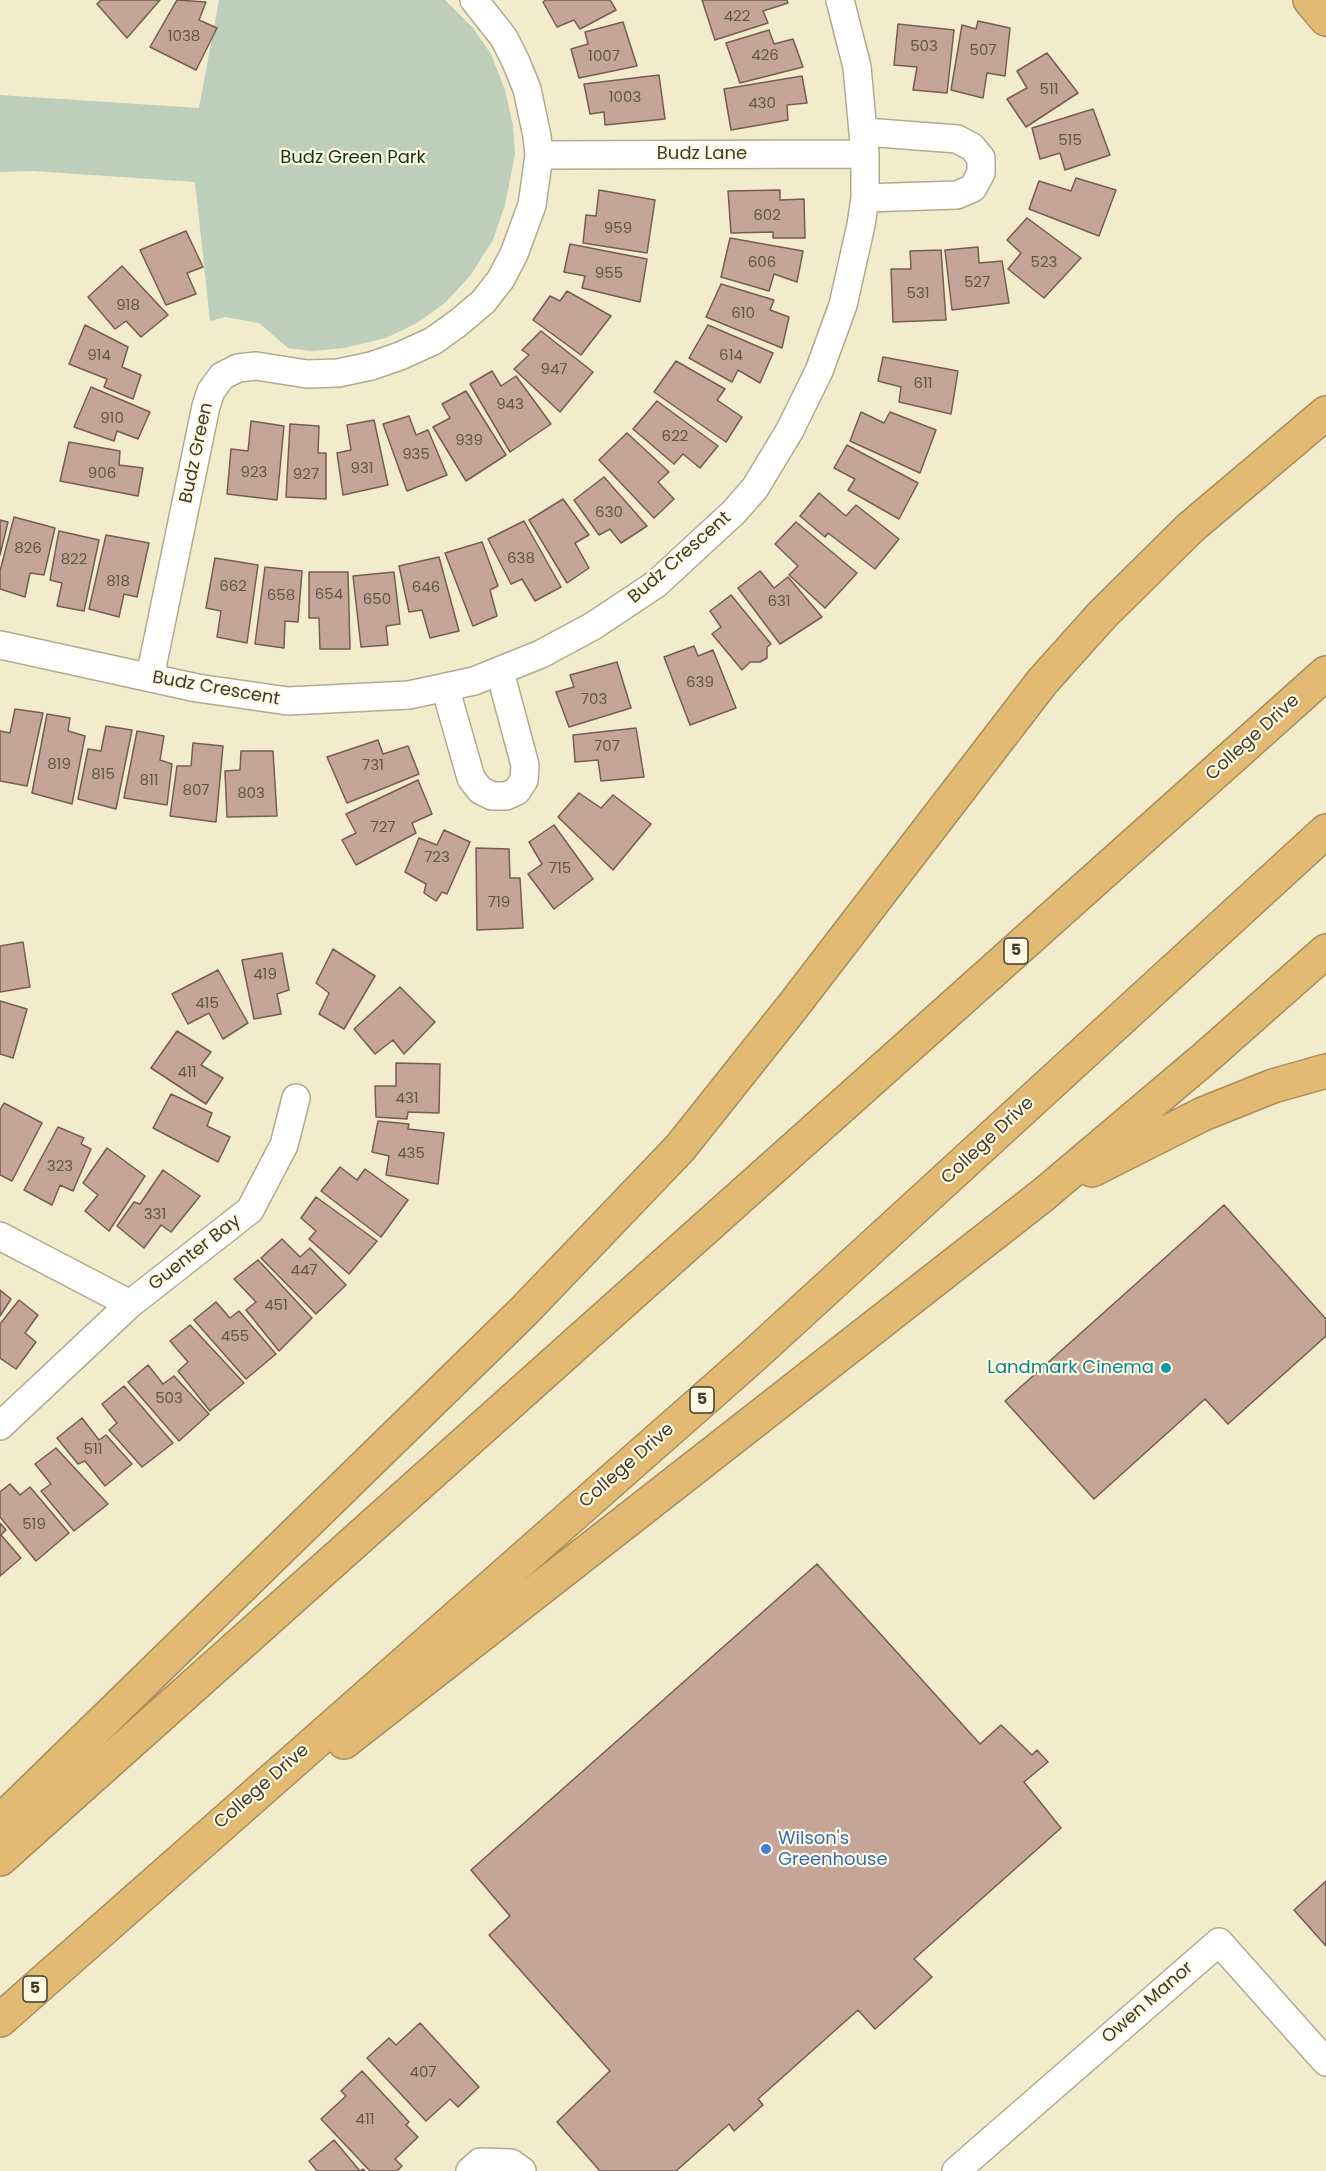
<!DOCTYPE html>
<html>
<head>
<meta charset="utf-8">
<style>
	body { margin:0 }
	canvas { display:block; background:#f2eccd }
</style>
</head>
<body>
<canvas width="1326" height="2171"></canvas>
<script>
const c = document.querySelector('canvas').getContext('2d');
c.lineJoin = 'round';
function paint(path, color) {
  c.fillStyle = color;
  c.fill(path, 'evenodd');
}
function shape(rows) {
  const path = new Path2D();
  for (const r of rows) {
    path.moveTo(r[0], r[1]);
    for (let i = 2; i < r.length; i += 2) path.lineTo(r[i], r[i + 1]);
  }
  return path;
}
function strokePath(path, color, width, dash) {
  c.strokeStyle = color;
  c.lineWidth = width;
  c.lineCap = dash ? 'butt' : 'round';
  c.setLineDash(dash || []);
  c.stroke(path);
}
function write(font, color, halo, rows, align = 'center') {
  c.font = font + ' Poppins,sans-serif';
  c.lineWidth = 4.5;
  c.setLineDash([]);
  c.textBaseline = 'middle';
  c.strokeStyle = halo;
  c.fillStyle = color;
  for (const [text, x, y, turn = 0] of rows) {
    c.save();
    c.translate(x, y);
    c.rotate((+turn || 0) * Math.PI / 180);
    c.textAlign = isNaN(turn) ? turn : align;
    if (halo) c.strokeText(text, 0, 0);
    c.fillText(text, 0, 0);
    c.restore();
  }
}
paint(shape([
	[219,0,445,0,473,28,491,54,505,90,513,125,515,154,505,205,493,240,470,276,445,303,417,323,386,338,344,348,312,351,288,348,259,323,225,317,210,321,195,182,33,171,0,172,0,95,199,108]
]), '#bdcebb');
const building = shape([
	[101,0,160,0,127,38,97,4,101,0],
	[177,0,206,2,199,20,217,28,196,70,150,47,177,0],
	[546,0,610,0,616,10,580,29,574,20,557,27,543,2,546,0],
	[702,0,787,0,788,3,763,11,768,23,715,40,702,0],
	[978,21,1010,28,1005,76,987,73,983,98,951,90,962,25,976,29,978,21],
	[623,22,637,66,579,78,571,49,588,44,585,32,623,22],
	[898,24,954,30,947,93,913,90,917,67,894,65,898,24],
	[769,30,774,44,793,39,803,67,740,83,726,43,769,30],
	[1047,53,1078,93,1026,127,1007,99,1027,88,1017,71,1047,53],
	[659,75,665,119,605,125,604,112,590,114,584,84,659,75],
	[802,76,807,103,787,105,788,120,731,130,724,89,802,76],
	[1093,109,1110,155,1065,170,1060,153,1040,159,1032,128,1093,109],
	[1076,178,1116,190,1099,236,1029,209,1039,181,1071,191,1076,178],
	[599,190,655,200,647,253,583,243,586,215,596,216,599,190],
	[780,190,780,200,804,199,805,238,773,238,773,232,731,233,728,191,780,190],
	[1027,218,1081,258,1044,298,1008,269,1021,253,1007,240,1027,218],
	[186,231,203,267,187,273,196,294,166,305,140,250,186,231],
	[730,238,803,251,797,282,774,274,769,291,721,277,730,238],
	[570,244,647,259,640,302,582,288,585,276,564,272,570,244],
	[978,247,979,263,1002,261,1009,303,952,310,945,250,978,247],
	[941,250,946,320,893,322,891,269,911,269,910,251,941,250],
	[122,266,168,315,141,337,126,321,115,329,88,297,122,266],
	[721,284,774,300,770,310,789,317,782,348,706,317,721,284],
	[567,291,611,316,581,355,533,320,550,296,560,301,567,291],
	[85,325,128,347,122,367,141,375,133,399,104,387,107,379,69,364,85,325],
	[708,325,773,353,760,383,738,370,732,382,689,358,708,325],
	[541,331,593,372,560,412,514,369,529,355,522,350,541,331],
	[883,357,958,371,951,414,899,402,901,387,878,381,883,357],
	[676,361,725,389,717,400,742,417,726,442,654,392,676,361],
	[492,371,501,386,516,376,551,424,510,452,470,384,492,371],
	[91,387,150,412,138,439,117,431,114,441,74,427,91,387],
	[466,391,506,455,466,481,433,427,450,418,442,404,466,391],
	[657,401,718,446,700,468,683,454,674,464,633,429,657,401],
	[861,412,884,423,890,412,936,430,920,473,850,441,861,412],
	[409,416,416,435,428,430,447,475,407,491,383,424,409,416],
	[374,420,388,485,343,495,337,453,351,450,347,425,374,420],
	[251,421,284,426,277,500,227,494,231,449,248,451,251,421],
	[290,424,319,426,318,453,326,453,326,499,286,497,290,424],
	[627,433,669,472,658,482,674,499,654,518,599,460,627,433],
	[69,442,120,451,119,465,143,468,138,496,60,481,69,442],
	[847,445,918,483,899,519,848,490,855,479,834,468,847,445],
	[604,477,647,526,621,543,610,529,599,535,574,500,604,477],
	[819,493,846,516,856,505,899,539,875,569,828,533,825,537,800,516,819,493],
	[563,499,589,535,575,543,589,568,567,583,529,520,563,499],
	[14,517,55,528,44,575,30,573,25,597,0,589,0,571,14,517],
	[0,520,8,522,0,555,0,520],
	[524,521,561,587,535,601,522,579,511,584,488,539,524,521],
	[796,522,857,573,825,608,789,575,798,566,775,544,796,522],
	[59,531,99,540,84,611,57,606,62,583,50,580,59,531],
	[106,535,149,543,137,597,124,594,119,617,89,609,106,535],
	[482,542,498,586,490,590,497,616,473,626,445,553,482,542],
	[439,557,459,631,430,638,422,610,409,612,399,566,439,557],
	[215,558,258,565,247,643,217,637,221,611,206,608,215,558],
	[265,567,302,571,298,622,285,621,284,648,255,644,265,567],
	[760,571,774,588,788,577,822,617,780,644,738,588,760,571],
	[309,572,348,572,350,649,320,649,319,618,309,618,309,572],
	[394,572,400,624,386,626,388,645,361,647,353,576,394,572],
	[731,595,771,644,767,647,767,658,760,662,750,662,742,670,712,634,721,627,710,611,731,595],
	[694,646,698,656,713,650,736,708,690,725,664,657,694,646],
	[617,662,631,708,569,727,556,692,574,687,570,675,617,662],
	[15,709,43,713,27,786,0,781,0,731,10,733,15,709],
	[47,714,70,718,68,731,85,736,72,804,32,793,47,714],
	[106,726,132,730,116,809,78,799,88,749,101,751,106,726],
	[636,728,644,777,601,781,598,760,575,762,573,735,636,728],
	[137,731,164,736,160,760,172,764,167,805,124,798,137,731],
	[378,740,383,754,408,746,419,774,347,803,327,757,378,740],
	[193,743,223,746,216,822,170,816,177,766,191,766,193,743],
	[241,751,273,751,277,816,227,817,225,771,240,770,241,751],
	[418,780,432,814,412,823,416,833,356,865,342,840,356,833,346,814,418,780],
	[579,793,601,808,613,795,651,824,613,870,558,817,579,793],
	[554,825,593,879,554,909,528,874,542,864,529,842,554,825],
	[444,830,470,842,447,894,442,892,436,901,424,893,426,884,405,872,419,838,437,845,444,830],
	[476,848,509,849,510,878,520,878,523,928,477,930,476,848],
	[23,942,30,987,0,992,0,946,23,942],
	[333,949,375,976,344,1029,319,1014,329,993,316,983,333,949],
	[282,953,289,990,277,994,281,1014,254,1019,242,960,282,953],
	[218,970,248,1023,223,1039,209,1013,188,1024,172,994,218,970],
	[400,987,435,1022,404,1054,393,1040,375,1054,354,1029,400,987],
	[0,1001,27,1009,13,1058,0,1054,0,1001],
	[177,1031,211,1052,201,1065,223,1078,206,1104,151,1068,177,1031],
	[396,1063,440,1064,439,1113,408,1112,407,1119,376,1117,375,1086,396,1086,396,1063],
	[171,1094,212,1113,207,1126,230,1137,218,1162,153,1128,171,1094],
	[4,1103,42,1123,12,1181,0,1175,0,1110,4,1103],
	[378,1121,409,1124,408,1129,444,1133,438,1184,386,1175,389,1156,372,1152,378,1121],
	[58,1127,84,1138,81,1144,91,1149,73,1191,60,1185,52,1205,24,1190,58,1127],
	[107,1148,145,1176,109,1231,85,1211,98,1195,83,1183,107,1148],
	[340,1167,357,1180,365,1169,408,1200,381,1237,321,1191,340,1167],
	[163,1170,200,1196,171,1232,161,1225,144,1248,117,1226,134,1202,140,1204,163,1170],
	[316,1197,377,1241,349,1274,309,1239,316,1231,301,1218,316,1197],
	[1224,1205,1326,1319,1326,1336,1228,1424,1205,1399,1094,1499,1005,1401,1224,1205],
	[282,1239,300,1257,310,1248,346,1285,316,1314,261,1258,282,1239],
	[258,1260,312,1318,279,1351,246,1310,256,1302,234,1279,258,1260],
	[0,1290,11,1299,0,1316,0,1290],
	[19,1300,38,1315,25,1333,36,1342,16,1369,0,1358,0,1324,19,1300],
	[216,1302,230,1318,239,1311,276,1354,246,1379,194,1320,216,1302],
	[190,1325,244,1383,210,1411,178,1371,188,1362,170,1341,190,1325],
	[148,1365,163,1384,174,1376,209,1414,179,1441,128,1382,148,1365],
	[124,1386,173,1443,142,1467,109,1430,117,1423,102,1404,124,1386],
	[82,1418,99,1440,106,1435,132,1464,105,1486,85,1461,78,1464,57,1438,82,1418],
	[56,1448,108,1504,74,1531,41,1491,51,1484,35,1464,56,1448],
	[10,1484,20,1495,30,1487,69,1533,36,1561,0,1517,0,1492,10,1484],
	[0,1523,6,1530,1,1535,21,1558,0,1576,0,1523],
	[817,1564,980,1744,1001,1725,1032,1755,1037,1750,1048,1762,1024,1782,1061,1828,914,1959,932,1977,875,2029,858,2010,758,2099,763,2105,734,2131,729,2124,676,2171,600,2171,557,2122,610,2071,489,1935,510,1916,471,1870,817,1564],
	[1326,1881,1326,1946,1294,1910,1326,1881],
	[420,2023,479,2087,458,2107,450,2099,426,2121,367,2058,389,2038,396,2045,420,2023],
	[362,2071,409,2122,406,2125,418,2137,395,2159,402,2166,397,2171,370,2171,321,2119,346,2096,341,2091,362,2071],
	[334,2140,360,2171,363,2169,365,2171,317,2171,309,2161,334,2140]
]);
paint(building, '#c5a598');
strokePath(building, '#785c51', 1.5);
const street = shape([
	[865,132,957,139,972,147,981,158,981,173,973,188,957,195,865,198],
	[539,155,865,154],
	[0,645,197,688,288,701,409,695,474,681,541,654,593,626,656,584,734,512,755,488,790,430,819,371,843,305,861,225,865,198,865,154,857,67,840,0],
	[150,677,206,406,211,391,222,376,238,368,256,366,307,374,338,373,371,366,400,356,433,341,458,323,483,302,501,279,514,254,532,205,539,155,537,136,527,89,516,62,504,38,474,0],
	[445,687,471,778,480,790,492,796,506,796,517,791,524,780,525,765,500,672],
	[0,1236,130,1304],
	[0,1426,130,1304,250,1210,284,1145,296,1098],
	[470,2171,480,2162,511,2163,522,2171],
	[956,2171,1219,1942,1326,2062]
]);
const highway = shape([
	[1310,0,1326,19],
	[1092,1170,1203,1114,1273,1086,1326,1071],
	[344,1742,1043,1195,1205,1058,1326,951],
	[0,1822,524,1311,680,1148,793,1006,1042,682,1102,615,1190,528,1326,413],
	[0,1859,1326,673],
	[0,2020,752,1357,1326,831]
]);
strokePath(street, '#b1ab8d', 30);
strokePath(highway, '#a98e5b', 36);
strokePath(street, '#fff', 27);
strokePath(highway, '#e2ba73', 33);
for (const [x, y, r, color] of [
	[1166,1368,6,"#0f9aa8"],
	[766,1849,6,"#3f7fe0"]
]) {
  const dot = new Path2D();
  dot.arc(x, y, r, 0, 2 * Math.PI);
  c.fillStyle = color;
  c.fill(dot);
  strokePath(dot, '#fef9e0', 2);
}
write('15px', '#605649', null, [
	["422",737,17],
	["1038",184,37],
	["503",924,47],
	["507",983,51],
	["426",765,56],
	["1007",604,57],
	["511",1049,90],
	["1003",625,98],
	["430",762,104],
	["515",1070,141],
	["602",767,216],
	["959",618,229],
	["606",762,263],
	["523",1044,263],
	["955",609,274],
	["527",977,283],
	["531",918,294],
	["918",128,306],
	["610",743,314],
	["914",99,356],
	["614",731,356],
	["947",554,370],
	["611",923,384],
	["943",510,405],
	["910",112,419],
	["622",675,437],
	["939",469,441],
	["935",416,455],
	["931",362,469],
	["923",254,473],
	["906",102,474],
	["927",306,475],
	["630",609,513],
	["826",28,549],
	["638",521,559],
	["822",74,560],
	["818",118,582],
	["662",233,587],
	["646",426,588],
	["654",329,595],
	["658",281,596],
	["650",377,600],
	["631",779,602],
	["639",700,683],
	["703",594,700],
	["707",607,747],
	["819",59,765],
	["731",373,766],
	["815",103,775],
	["811",149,781],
	["807",196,791],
	["803",251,794],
	["727",383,828],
	["723",437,858],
	["715",560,869],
	["719",499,903],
	["419",265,975],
	["415",207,1004],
	["411",187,1073],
	["431",407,1099],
	["435",411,1154],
	["323",60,1167],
	["331",155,1215],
	["447",304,1271],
	["451",276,1306],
	["455",235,1337],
	["503",169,1399],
	["511",93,1450],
	["519",34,1525],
	["407",423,2073],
	["411",365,2120]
]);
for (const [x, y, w] of [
	[1016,951,24],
	[702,1400,24],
	[35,1989,24]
]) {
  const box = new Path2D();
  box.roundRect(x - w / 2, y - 13, w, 26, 4.5);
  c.fillStyle = '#fef9e0';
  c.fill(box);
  strokePath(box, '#3e3b2f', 1.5);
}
write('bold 16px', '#3e3b2f', null, [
	["5",1016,951],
	["5",702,1400],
	["5",35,1989]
]);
write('18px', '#3e3b2f', '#fef9e0', [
	["Budz Lane",702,154],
	["Budz Green",197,453,-78],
	["Budz Crescent",680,558,-41],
	["Budz Crescent",216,689,10],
	["College Drive",1253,738,-42],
	["College Drive",988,1141,-43],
	["Guenter Bay",195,1253,-38],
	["College Drive",627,1466,-41],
	["College Drive",262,1787,-41],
	["Owen Manor",1148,2003,-41]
]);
write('18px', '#11330f', '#fef9e0', [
	["Budz Green Park",353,158]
]);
write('18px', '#0d838f', '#fef9e0', [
	["Landmark Cinema",1154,1368]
], 'right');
write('18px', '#366cbe', '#fef9e0', [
	["Wilson's",778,1839],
	["Greenhouse",778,1860]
], 'left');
</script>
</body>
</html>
